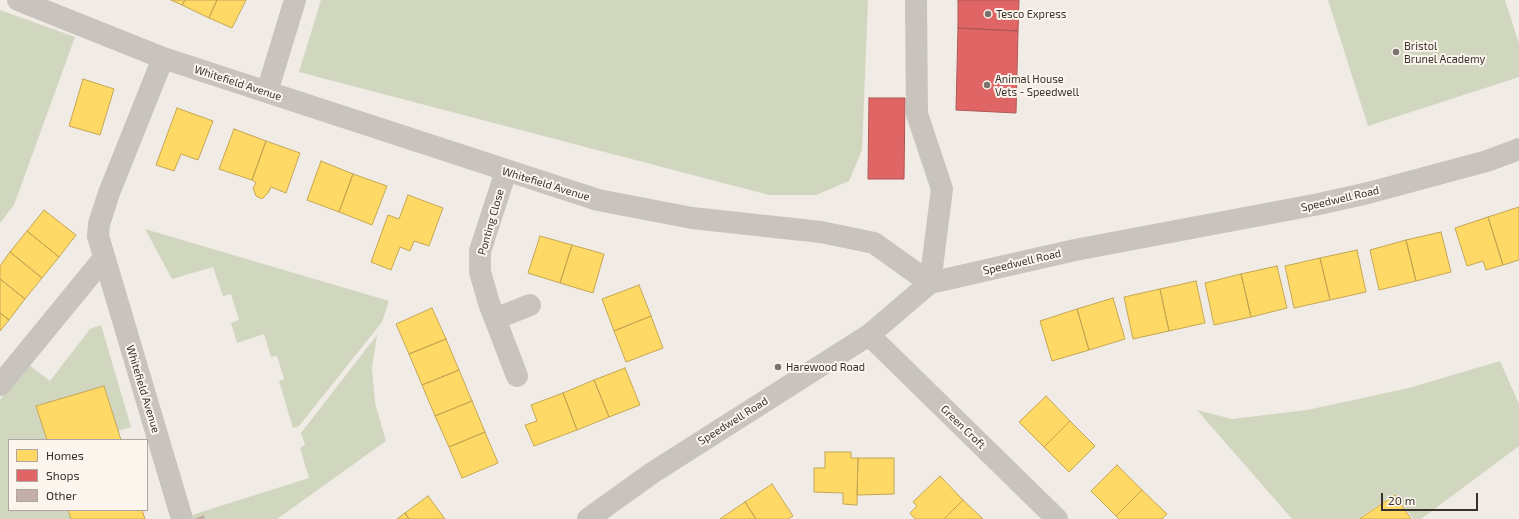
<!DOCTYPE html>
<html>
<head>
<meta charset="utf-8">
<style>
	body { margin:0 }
	#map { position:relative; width:1519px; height:519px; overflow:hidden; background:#f0ebe5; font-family:"Exo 2",sans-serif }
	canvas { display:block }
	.legend { position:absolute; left:8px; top:439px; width:140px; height:72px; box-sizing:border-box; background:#fbf5ee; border:1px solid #aea6a0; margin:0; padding:5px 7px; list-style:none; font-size:12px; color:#3b302b }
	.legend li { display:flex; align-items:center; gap:8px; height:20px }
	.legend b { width:20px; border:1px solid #aea6a0 }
	.scale { position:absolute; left:1381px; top:493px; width:97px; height:18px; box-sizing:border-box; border:2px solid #3b302b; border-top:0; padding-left:5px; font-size:12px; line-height:14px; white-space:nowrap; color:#3b302b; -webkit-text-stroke:3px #fbf5ee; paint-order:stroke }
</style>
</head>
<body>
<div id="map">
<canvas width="1519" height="519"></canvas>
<ul class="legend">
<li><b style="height:11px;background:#ffd966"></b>Homes</li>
<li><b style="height:11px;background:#e06666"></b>Shops</li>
<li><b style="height:11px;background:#c3afa7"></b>Other</li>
</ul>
<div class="scale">20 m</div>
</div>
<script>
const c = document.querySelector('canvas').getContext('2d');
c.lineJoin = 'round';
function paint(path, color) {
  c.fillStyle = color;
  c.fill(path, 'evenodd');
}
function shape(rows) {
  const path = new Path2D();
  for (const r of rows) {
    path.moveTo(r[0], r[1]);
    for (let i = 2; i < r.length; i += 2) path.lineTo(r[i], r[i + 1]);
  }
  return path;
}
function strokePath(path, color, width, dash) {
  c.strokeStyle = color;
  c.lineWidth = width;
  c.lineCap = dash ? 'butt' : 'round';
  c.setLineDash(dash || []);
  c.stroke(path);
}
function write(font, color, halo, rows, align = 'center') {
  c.font = font + ' "Exo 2",sans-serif';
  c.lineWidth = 4;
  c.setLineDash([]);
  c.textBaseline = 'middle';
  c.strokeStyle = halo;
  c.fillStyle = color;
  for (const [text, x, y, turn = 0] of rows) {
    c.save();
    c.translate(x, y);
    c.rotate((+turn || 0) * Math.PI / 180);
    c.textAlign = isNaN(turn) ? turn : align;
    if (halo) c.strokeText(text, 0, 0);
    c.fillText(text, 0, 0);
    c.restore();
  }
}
paint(shape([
	[321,0,868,0,862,150,849,181,816,195,769,195,299,72],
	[1328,0,1505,0,1519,44,1519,77,1368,126],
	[0,10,75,37,14,205,0,223],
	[145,229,389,301,382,322,299,426,293,428,279,381,284,379,277,356,271,357,264,334,237,343,231,323,239,320,231,294,223,296,213,267,172,279],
	[101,325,131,427,118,431,104,386,36,406,47,440,9,440,9,510,68,510,71,519,0,519,0,400,28,364,50,381,90,329],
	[377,335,372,368,375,403,386,441,277,519,205,519,203,516,189,519,195,514,309,478,300,448,305,445,301,433],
	[1500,361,1519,404,1519,446,1421,519,1413,519,1395,494,1357,519,1292,519,1197,410,1232,419,1307,410,1409,388]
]), '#d1d6bf');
const homes = shape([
	[171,0,185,0,182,5,171,0],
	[185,0,217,0,209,18,182,5,185,0],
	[217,0,246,0,232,28,209,18,217,0],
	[83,79,114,89,100,135,69,126,83,79],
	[177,108,213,121,198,160,181,154,174,171,156,165,177,108],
	[234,129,266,141,252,180,219,169,234,129],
	[266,141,300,153,286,193,271,187,268,193,262,199,256,196,253,188,256,183,252,180,266,141],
	[321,161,353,174,339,212,307,200,321,161],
	[353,174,387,186,372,225,339,212,353,174],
	[408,195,443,208,429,246,414,241,410,251,400,247,391,270,371,262,388,215,399,219,408,195],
	[1519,207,1519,260,1503,265,1488,217,1519,207],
	[44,210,76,235,59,257,27,231,44,210],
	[1488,217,1503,265,1486,270,1483,261,1467,266,1455,228,1488,217],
	[27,231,59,257,42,278,10,252,27,231],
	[1441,232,1451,272,1416,281,1406,240,1441,232],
	[540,236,572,245,560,283,528,273,540,236],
	[1406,240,1416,281,1379,290,1370,250,1406,240],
	[572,245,604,254,593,293,560,283,572,245],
	[1357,250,1366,292,1330,300,1320,258,1357,250],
	[10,252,42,278,25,299,0,279,0,266,10,252],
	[1320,258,1330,300,1294,308,1285,266,1320,258],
	[1277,266,1287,308,1251,317,1241,274,1277,266],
	[1241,274,1251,317,1214,325,1205,283,1241,274],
	[0,279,25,299,9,320,0,313,0,279],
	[1196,281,1205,323,1169,331,1160,289,1196,281],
	[639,285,651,316,614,331,602,299,639,285],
	[1160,289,1169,331,1133,339,1124,297,1160,289],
	[1113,298,1125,339,1089,350,1077,309,1113,298],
	[432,308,446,339,409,354,396,324,432,308],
	[1077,309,1089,350,1052,361,1040,321,1077,309],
	[0,313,9,320,0,331,0,313],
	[651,316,663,348,626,362,614,331,651,316],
	[446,339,459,370,422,385,409,354,446,339],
	[625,368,640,405,609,417,594,380,625,368],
	[459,370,472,401,435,416,422,385,459,370],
	[594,380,609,417,577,430,563,393,594,380],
	[104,386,121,440,47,440,36,406,104,386],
	[563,393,577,430,534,446,525,425,537,421,531,405,563,393],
	[1046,396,1070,421,1044,447,1019,422,1046,396],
	[472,401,485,432,449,447,435,416,472,401],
	[1070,421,1095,446,1069,472,1044,447,1070,421],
	[485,432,498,463,462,478,449,447,485,432],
	[825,452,851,452,851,458,858,458,857,505,843,504,843,493,814,492,814,468,825,468,825,452],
	[858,458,894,458,894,494,857,495,858,458],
	[1117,465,1142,490,1116,516,1091,491,1117,465],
	[940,476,963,500,944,519,915,519,910,513,917,506,913,502,940,476],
	[772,484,793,516,788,519,756,519,745,502,772,484],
	[1142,490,1167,514,1162,519,1119,519,1116,516,1142,490],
	[1395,495,1411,519,1359,519,1395,495],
	[428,496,445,519,409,519,405,513,428,496],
	[963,500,983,519,944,519,963,500],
	[745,502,756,519,720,519,745,502],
	[68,510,142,510,145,519,71,519,68,510],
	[405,513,409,519,397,519,405,513]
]);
paint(homes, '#ffd966');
strokePath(homes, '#c4a654', 1);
const shops = shape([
	[958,0,1019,0,1018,31,958,28,958,0],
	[958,28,1018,31,1016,113,956,110,958,28],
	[869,98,905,98,904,179,868,179,869,98]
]);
paint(shops, '#e06666');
strokePath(shops, '#ae5654', 1);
paint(shape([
	[204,515,205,519,193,519]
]), '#c3afa7');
strokePath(shape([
	[18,0,163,58,598,200,692,218,821,232,874,243,930,283],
	[916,0,917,114,942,189,930,283],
	[163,58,109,193,99,224,98,236,182,519],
	[267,92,295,0],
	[506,171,480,251,480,272,489,303,517,376],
	[495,319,530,305],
	[869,335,1057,519],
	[0,385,104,258],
	[588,519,652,473,869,335,930,283,1075,250,1319,204,1368,193,1487,161,1519,149]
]), '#c9c3be', 22);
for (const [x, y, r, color] of [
	[988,14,4,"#7a716c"],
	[1396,52,4,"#7a716c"],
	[987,85,4,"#7a716c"],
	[778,367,4,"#7a716c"]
]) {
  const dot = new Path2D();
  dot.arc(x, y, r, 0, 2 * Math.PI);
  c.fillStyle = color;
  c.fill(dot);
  strokePath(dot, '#fbf5ee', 1.5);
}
write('11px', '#3b302b', '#fbf5ee', [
	["Tesco Express",996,14],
	["Bristol",1404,46],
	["Brunel Academy",1404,59],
	["Animal House",995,79],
	["Vets - Speedwell",995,92],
	["Harewood Road",786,367]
], 'left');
write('11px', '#3b302b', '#fbf5ee', [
	["Whitefield Avenue",238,83,18],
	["Whitefield Avenue",546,184,17],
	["Speedwell Road",1340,199,-13],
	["Ponting Close",491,222,-74],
	["Speedwell Road",1022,262,-13],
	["Whitefield Avenue",143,389,73],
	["Speedwell Road",733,421,-32],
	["Green Croft",963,427,44]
]);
</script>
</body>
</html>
